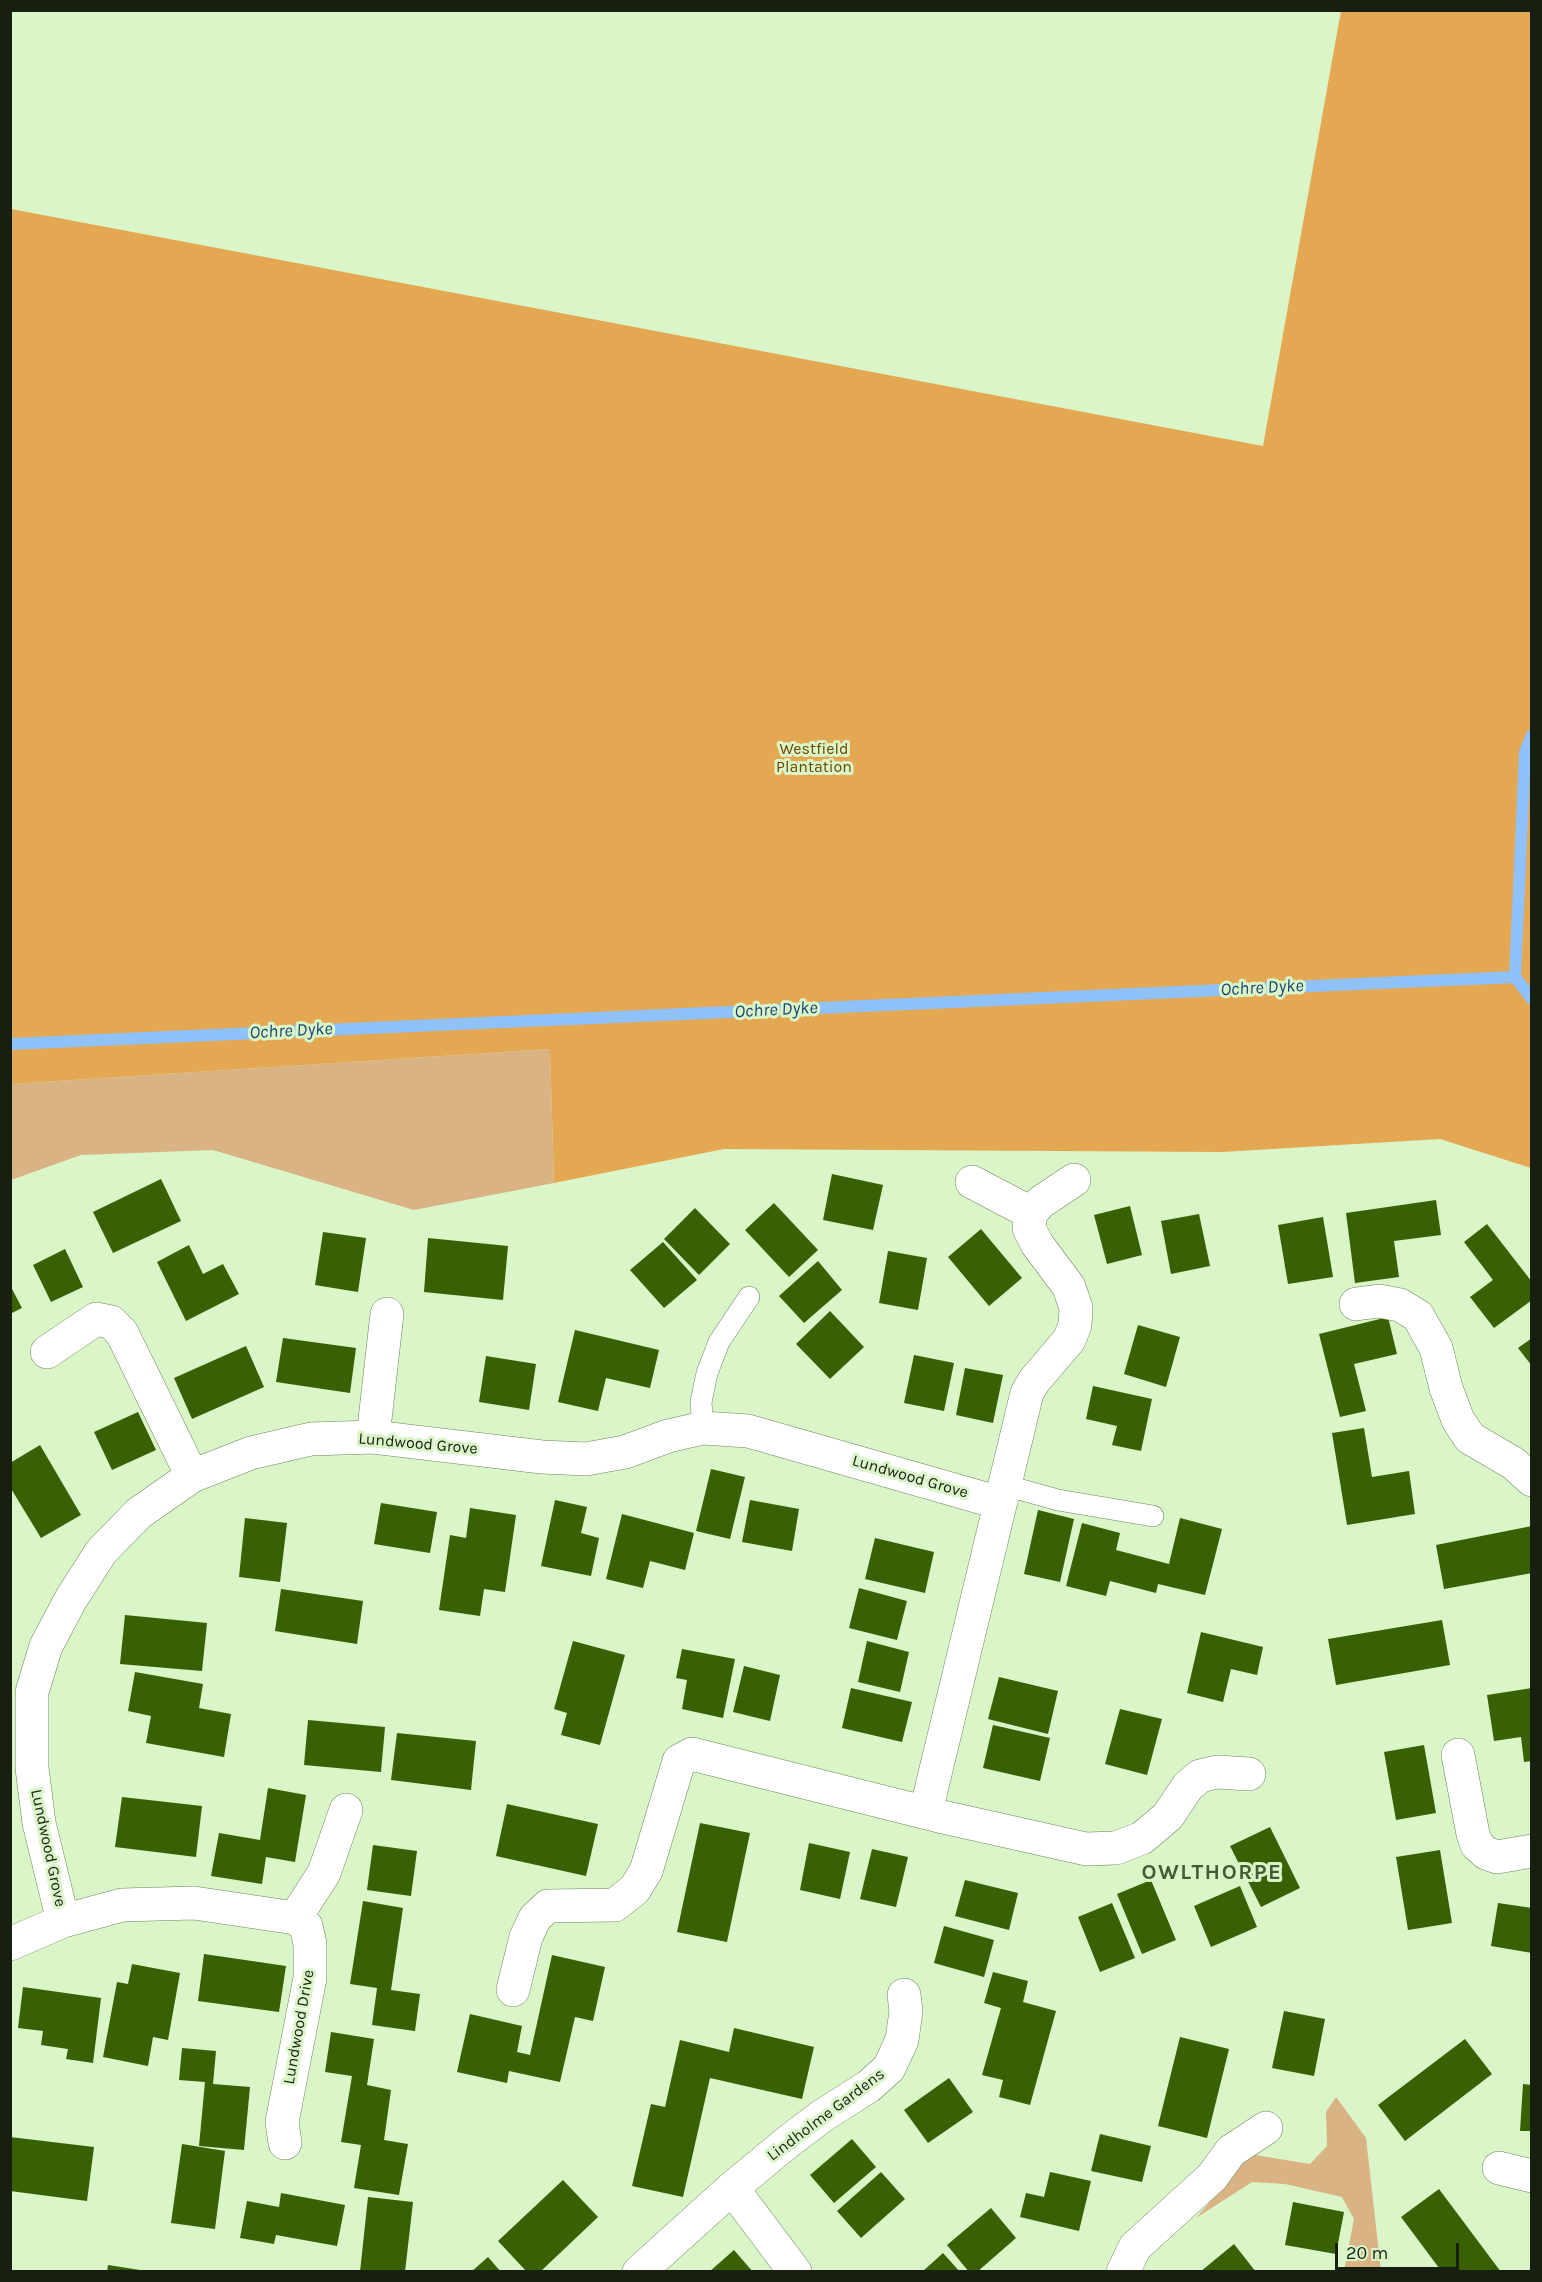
<!DOCTYPE html>
<html>
<head>
<meta charset="utf-8">
<style>
	body { margin:0 }
	#map { position:relative; width:1542px; height:2282px; overflow:hidden; background:#daf5c8; font-family:Karla,sans-serif }
	canvas { display:block }
	.frame { position:absolute; inset:0; border:12px solid #172010; pointer-events:none }
	.scale { position:absolute; left:1335px; top:2243px; width:124px; height:27px; box-sizing:border-box; border:3px solid #172010; border-top:0; padding-left:8px; font-size:18px; line-height:21px; white-space:nowrap; color:#172010; -webkit-text-stroke:4px #daf5c8; paint-order:stroke }
</style>
</head>
<body>
<div id="map">
<canvas width="1542" height="2282"></canvas>
<div class="frame"></div>
<div class="scale">20 m</div>
</div>
<script>
const c = document.querySelector('canvas').getContext('2d');
c.lineJoin = 'round';
function paint(path, color) {
  c.fillStyle = color;
  c.fill(path, 'evenodd');
}
function shape(rows) {
  const path = new Path2D();
  for (const r of rows) {
    path.moveTo(r[0], r[1]);
    for (let i = 2; i < r.length; i += 2) path.lineTo(r[i], r[i + 1]);
  }
  return path;
}
function strokePath(path, color, width, dash) {
  c.strokeStyle = color;
  c.lineWidth = width;
  c.lineCap = dash ? 'butt' : 'round';
  c.setLineDash(dash || []);
  c.stroke(path);
}
function write(font, color, halo, rows, align = 'center') {
  c.font = font + ' Karla,sans-serif';
  c.lineWidth = 6;
  c.setLineDash([]);
  c.textBaseline = 'middle';
  c.strokeStyle = halo;
  c.fillStyle = color;
  for (const [text, x, y, turn = 0] of rows) {
    c.save();
    c.translate(x, y);
    c.rotate((+turn || 0) * Math.PI / 180);
    c.textAlign = isNaN(turn) ? turn : align;
    if (halo) c.strokeText(text, 0, 0);
    c.fillText(text, 0, 0);
    c.restore();
  }
}
paint(shape([
	[550,1049,554,1183,414,1210,213,1150,81,1155,11,1180,11,1084],
	[1336,2097,1366,2138,1381,2271,1344,2271,1354,2219,1342,2197,1285,2184,1252,2182,1196,2218,1221,2189,1234,2169,1255,2155,1310,2164,1327,2146,1326,2112]
]), '#d9b383');
paint(shape([
	[1341,11,1531,11,1531,1168,1440,1139,1222,1152,724,1149,554,1183,550,1049,11,1084,11,209,1263,446]
]), '#e4a752');
strokePath(shape([
	[1515,977,1525,752,1532,735],
	[10,1044,1515,977,1532,999]
]), '#8fc1fc', 12);
paint(shape([
	[832,1174,883,1185,873,1230,823,1220],
	[161,1179,181,1221,113,1253,93,1212],
	[1436,1200,1441,1235,1394,1241,1399,1277,1355,1283,1346,1213],
	[774,1203,818,1250,789,1277,745,1230],
	[1130,1206,1142,1255,1107,1264,1094,1215],
	[695,1208,730,1244,699,1275,664,1239],
	[1199,1214,1210,1266,1171,1274,1161,1221],
	[1323,1217,1333,1277,1288,1284,1278,1225],
	[1487,1224,1532,1282,1532,1300,1494,1328,1470,1297,1493,1280,1464,1242],
	[981,1229,1022,1278,989,1306,948,1257],
	[323,1232,366,1238,358,1292,315,1285],
	[428,1238,508,1246,503,1300,424,1292],
	[663,1242,697,1280,664,1308,630,1270],
	[189,1245,203,1274,223,1264,239,1294,186,1321,157,1262],
	[65,1249,83,1287,51,1302,33,1265],
	[888,1251,927,1258,918,1310,879,1303],
	[818,1261,842,1290,804,1323,779,1296],
	[10,1285,22,1308,10,1314],
	[830,1311,864,1347,830,1379,796,1344],
	[1388,1317,1397,1354,1354,1364,1366,1411,1340,1417,1319,1334],
	[1138,1325,1180,1337,1166,1387,1124,1374],
	[575,1330,659,1350,650,1388,606,1378,598,1411,558,1402],
	[283,1338,356,1348,350,1393,276,1382],
	[1532,1338,1532,1366,1518,1348],
	[246,1346,264,1387,192,1419,174,1378],
	[914,1355,954,1363,944,1411,904,1403],
	[486,1356,536,1364,529,1410,479,1402],
	[965,1368,1003,1375,993,1423,956,1415],
	[1093,1386,1152,1399,1141,1451,1112,1445,1117,1426,1086,1419],
	[138,1412,156,1450,112,1470,94,1432],
	[1364,1428,1372,1477,1409,1471,1415,1514,1347,1525,1332,1433],
	[40,1445,81,1515,41,1538,10,1487,10,1463],
	[711,1469,745,1477,730,1539,696,1531],
	[555,1500,587,1507,581,1533,599,1538,591,1576,541,1566],
	[750,1500,799,1509,792,1551,742,1542],
	[381,1503,437,1512,430,1553,374,1544],
	[470,1508,516,1515,505,1592,484,1589,480,1616,439,1610,450,1535,466,1538],
	[1038,1510,1074,1519,1060,1582,1024,1574],
	[622,1514,694,1533,685,1570,650,1561,643,1588,606,1579],
	[245,1518,287,1523,280,1582,239,1577],
	[1180,1518,1222,1529,1205,1595,1158,1584,1156,1593,1110,1581,1106,1596,1066,1586,1082,1523,1120,1533,1116,1550,1169,1564],
	[1532,1526,1532,1573,1444,1589,1436,1545],
	[875,1538,934,1552,925,1593,865,1579],
	[859,1588,907,1601,897,1640,849,1628],
	[281,1589,363,1601,357,1644,275,1631],
	[125,1615,207,1623,202,1671,120,1664],
	[1442,1620,1450,1665,1336,1685,1328,1639],
	[1201,1632,1263,1647,1257,1675,1231,1669,1223,1702,1187,1693],
	[573,1641,625,1655,600,1745,561,1735,567,1713,554,1709],
	[867,1641,909,1652,900,1692,858,1682],
	[682,1649,735,1659,723,1718,682,1709,687,1680,676,1678],
	[744,1666,780,1675,770,1721,733,1712],
	[135,1672,203,1684,199,1708,231,1714,224,1757,146,1743,151,1716,128,1711],
	[999,1677,1058,1691,1048,1734,988,1719],
	[851,1688,912,1702,902,1742,842,1728],
	[1532,1688,1532,1761,1524,1762,1521,1737,1494,1741,1487,1695],
	[1120,1709,1162,1719,1147,1775,1105,1764],
	[308,1720,385,1727,381,1772,304,1765],
	[993,1725,1050,1738,1040,1781,983,1768],
	[397,1733,476,1741,471,1790,391,1780],
	[1424,1745,1436,1813,1396,1820,1384,1752],
	[268,1788,306,1795,295,1862,266,1857,262,1884,211,1876,219,1833,260,1840],
	[122,1797,202,1806,196,1857,115,1847],
	[507,1804,598,1824,586,1876,496,1856],
	[700,1823,750,1833,727,1942,677,1932],
	[1270,1827,1300,1888,1261,1907,1230,1846],
	[809,1843,850,1852,840,1899,800,1890],
	[373,1845,417,1851,411,1896,367,1890],
	[872,1849,908,1857,896,1907,860,1899],
	[1440,1850,1452,1923,1408,1930,1396,1857],
	[965,1880,1018,1893,1009,1930,955,1916],
	[1151,1880,1176,1940,1142,1954,1117,1894],
	[1240,1886,1257,1927,1211,1947,1194,1906],
	[363,1901,403,1908,391,1990,420,1994,415,2031,372,2025,377,1988,350,1984],
	[1112,1903,1135,1958,1100,1972,1078,1917],
	[1498,1903,1532,1908,1532,1953,1491,1946],
	[944,1926,994,1940,984,1977,934,1963],
	[204,1954,286,1966,279,2012,198,2001],
	[552,1955,605,1967,593,2021,575,2017,560,2082,509,2071,507,2083,457,2072,470,2014,522,2026,517,2052,530,2055],
	[132,1964,180,1973,168,2040,153,2037,148,2066,103,2057,117,1982,128,1984],
	[993,1972,1028,1981,1023,2002,1056,2011,1030,2105,999,2097,1003,2080,982,2075,1001,2008,984,2003],
	[23,1987,101,1998,93,2063,66,2059,68,2049,41,2045,43,2031,18,2028],
	[1284,2011,1325,2019,1314,2076,1272,2068],
	[734,2028,814,2047,802,2099,710,2078,683,2197,632,2186,651,2104,665,2107,680,2040,729,2052],
	[331,2032,374,2039,367,2085,391,2090,384,2140,408,2144,399,2195,354,2188,361,2145,341,2142,352,2076,325,2072],
	[1180,2037,1229,2049,1207,2138,1158,2126],
	[1465,2039,1492,2074,1405,2141,1378,2105],
	[182,2048,216,2051,213,2084,250,2087,244,2150,199,2146,205,2082,179,2080],
	[949,2078,973,2112,928,2143,904,2110],
	[1523,2084,1532,2085,1532,2131,1520,2131],
	[1100,2134,1151,2146,1142,2182,1091,2171],
	[10,2137,94,2147,87,2201,10,2191],
	[852,2139,876,2167,834,2203,810,2175],
	[182,2144,225,2151,215,2229,171,2223],
	[881,2172,905,2199,861,2238,837,2211],
	[1050,2172,1091,2181,1079,2231,1020,2217,1026,2193,1044,2197],
	[563,2180,598,2217,540,2272,527,2272,498,2241],
	[1439,2189,1501,2272,1442,2272,1401,2217],
	[281,2193,345,2205,337,2246,276,2235,274,2244,240,2238,247,2201,279,2207],
	[368,2197,413,2202,405,2272,360,2272],
	[1293,2202,1344,2212,1336,2254,1285,2245],
	[991,2208,1016,2238,977,2272,969,2272,947,2245],
	[1234,2244,1256,2272,1200,2272],
	[734,2250,753,2272,709,2272],
	[943,2253,960,2272,922,2272],
	[488,2257,501,2272,471,2272],
	[108,2265,140,2270,140,2272,107,2272]
]), '#376102');
const service = shape([
	[703,1428,701,1402,707,1373,719,1342,749,1297],
	[1004,1485,1058,1500,1153,1516]
]);
const minor = shape([
	[972,1182,1031,1213],
	[1356,1304,1379,1301,1400,1305,1418,1316,1436,1348,1446,1388,1458,1420,1470,1438,1513,1463,1532,1480],
	[47,1352,96,1319,111,1322,122,1333,192,1476],
	[373,1437,387,1314],
	[1458,1755,1473,1834,1477,1845,1486,1853,1497,1857,1532,1851],
	[926,1811,1027,1393,1034,1381,1069,1340,1075,1325,1076,1308,1069,1287,1037,1244,1029,1228,1031,1213,1041,1202,1074,1180],
	[295,1918,324,1873,346,1810],
	[63,1921,39,1823,32,1768,32,1692,46,1646,71,1599,101,1552,139,1513,192,1476,251,1453,311,1439,373,1437,542,1457,586,1459,625,1452,668,1436,703,1428,748,1431,1000,1503],
	[10,1944,63,1921,122,1905,194,1903,295,1918,306,1926,310,1944,310,1978,282,2122,285,2143],
	[513,1990,526,1937,535,1918,548,1906,615,1905,635,1889,646,1871,679,1761,692,1754,943,1817,1086,1849,1116,1848,1142,1838,1168,1816,1188,1786,1200,1776,1217,1772,1249,1774],
	[1499,2168,1532,2176],
	[732,2188,795,2272],
	[639,2272,732,2188,789,2141,822,2116,869,2086,889,2068,902,2040,906,2011,904,1995],
	[1123,2272,1135,2247,1212,2177,1231,2151,1266,2128]
]);
strokePath(service, '#6d855d', 22);
strokePath(minor, '#6d855d', 34);
strokePath(service, '#fff', 21);
strokePath(minor, '#fff', 33);
write('16px', '#6d4600', '#daf5c8', [
	["Westfield",814,749],
	["Plantation",814,767]
]);
write('16px', '#172010', '#daf5c8', [
	["Lundwood Grove",418,1444,5],
	["Lundwood Grove",910,1477,16],
	["Lundwood Grove",48,1848,78],
	["Lundwood Drive",299,2027,-80],
	["Lindholme Gardens",826,2115,-37]
]);
write('italic 18px', '#184372', '#daf5c8', [
	["Ochre Dyke",1262,988,-3],
	["Ochre Dyke",776,1010,-3],
	["Ochre Dyke",291,1031,-3]
]);
c.letterSpacing = '1.5px';
write('bold 22px', '#455b34', '#daf5c8', [
	["OWLTHORPE",1212,1873]
]);
c.letterSpacing = '0px';
</script>
</body>
</html>
